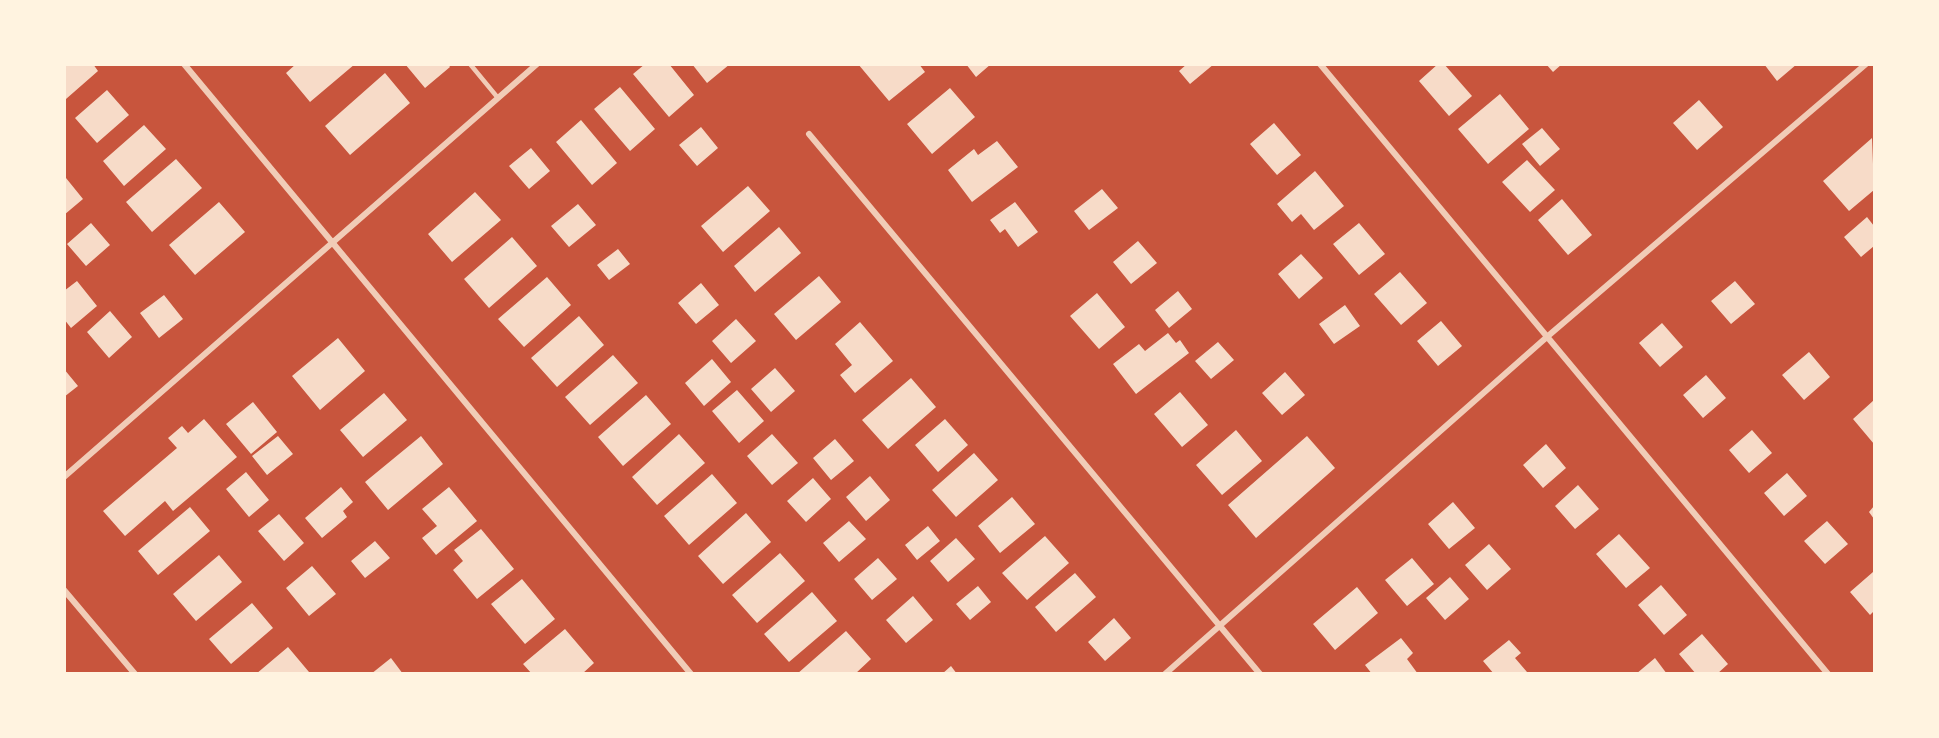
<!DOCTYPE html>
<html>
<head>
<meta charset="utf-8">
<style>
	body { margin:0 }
	#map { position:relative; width:1939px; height:738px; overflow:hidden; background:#c8553d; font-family:"Source Sans 3",sans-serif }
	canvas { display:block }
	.frame { position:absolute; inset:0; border:66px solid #fff3e0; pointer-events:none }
</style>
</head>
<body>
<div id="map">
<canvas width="1939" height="738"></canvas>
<div class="frame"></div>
</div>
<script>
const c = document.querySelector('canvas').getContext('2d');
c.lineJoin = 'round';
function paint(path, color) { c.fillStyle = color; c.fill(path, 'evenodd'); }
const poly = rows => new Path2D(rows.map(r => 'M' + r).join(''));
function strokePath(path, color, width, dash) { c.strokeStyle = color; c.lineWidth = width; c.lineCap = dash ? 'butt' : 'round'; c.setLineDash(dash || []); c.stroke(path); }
const building = poly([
	[64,64,93,64,98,71,66,99],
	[296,64,355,64,310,102,286,73],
	[405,64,448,64,450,67,425,88],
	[645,64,669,64,694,95,669,117,633,74],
	[692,64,730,64,707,83],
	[858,64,919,64,925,72,889,101],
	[966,64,991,64,976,77],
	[1187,64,1214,64,1190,84,1179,71],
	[1438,64,1444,64,1472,96,1449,116,1419,81],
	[1546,64,1562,64,1553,72],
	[1764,64,1797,64,1777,81],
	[385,73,410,103,350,155,325,126],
	[620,87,655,129,630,151,594,109],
	[950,88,975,117,932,154,907,124],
	[107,90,129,115,97,143,75,118],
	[1500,94,1529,129,1488,164,1458,129],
	[1699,100,1723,127,1697,150,1673,123],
	[581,120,617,163,592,185,556,142],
	[1274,123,1301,155,1277,175,1250,144],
	[144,125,166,149,124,186,103,161],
	[701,127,718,148,697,166,679,145],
	[1542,128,1560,149,1540,166,1522,144],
	[1872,138,1874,190,1849,211,1823,181],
	[997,141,1018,167,972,202,948,170,974,149,978,155],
	[531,148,550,171,529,189,509,166],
	[176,159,202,188,152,232,126,202],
	[1527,160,1555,190,1530,212,1502,182],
	[1315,171,1344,206,1314,230,1301,214,1292,222,1277,204],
	[66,178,83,199,64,215,64,179],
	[748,186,770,211,723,252,701,226],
	[1102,189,1118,208,1089,230,1074,211],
	[475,192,501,220,452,262,428,234],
	[1562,199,1592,235,1568,255,1538,220],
	[219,202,245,232,195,275,169,245],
	[1015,202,1038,232,1018,247,1005,229,1000,233,990,220],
	[578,204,596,225,569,247,551,226],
	[1867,217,1874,226,1874,246,1861,257,1844,237],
	[91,223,110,245,86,266,67,244],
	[1359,223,1385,254,1359,275,1333,244],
	[779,227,801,253,755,292,734,266],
	[512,237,537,266,489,308,464,279],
	[1138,241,1157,263,1131,284,1113,262],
	[618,249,630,264,609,280,597,265],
	[1301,254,1323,278,1299,299,1278,274],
	[1400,272,1427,303,1401,325,1374,294],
	[819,276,841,302,796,340,774,314],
	[547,277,571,305,524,347,498,319],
	[77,281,97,306,71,328,64,319,64,291],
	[1735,281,1755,304,1731,324,1711,301],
	[701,283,719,305,696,324,678,303],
	[1178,291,1192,309,1169,328,1155,310],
	[1097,293,1125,327,1099,349,1070,316],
	[164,295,183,319,159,338,140,313],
	[1345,305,1360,326,1334,344,1319,324],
	[110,311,132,337,109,358,87,332],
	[579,316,604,345,557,387,531,358],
	[736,319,756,341,731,363,712,341],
	[1441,321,1462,346,1438,366,1417,341],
	[860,322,893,361,855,393,840,375,852,365,835,344],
	[1662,323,1683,347,1660,367,1639,343],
	[1168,333,1176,343,1180,340,1189,353,1136,394,1113,364,1139,344,1145,351],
	[338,338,365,371,320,410,292,376],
	[1218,342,1234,360,1211,379,1195,361],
	[1809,352,1830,377,1804,400,1782,375],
	[613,355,638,383,590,425,565,397],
	[712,359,731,382,704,406,685,383],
	[775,368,795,391,771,412,751,389],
	[64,369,78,386,64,397],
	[1285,372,1305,395,1282,415,1262,393],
	[1706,375,1726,398,1703,418,1683,395],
	[911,378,936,407,888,449,862,420],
	[737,390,764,421,739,443,712,411],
	[1180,392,1208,425,1182,447,1154,414],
	[384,393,407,420,363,457,340,430],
	[646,395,671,424,623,466,598,437],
	[1874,400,1874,444,1853,419],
	[253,402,277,432,251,454,226,424],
	[204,419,237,457,173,511,165,501,125,536,103,511,177,448,168,438,182,426,188,433],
	[945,419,968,445,938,472,915,445],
	[1236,430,1262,461,1222,495,1196,465],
	[1752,430,1772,453,1749,473,1729,450],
	[679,434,705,463,657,505,632,477],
	[772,434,798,463,772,485,747,456],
	[278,436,293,454,267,475,252,456],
	[421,436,443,464,388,510,365,482],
	[1307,436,1335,468,1256,538,1228,505],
	[835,439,854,461,831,480,813,458],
	[1546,444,1566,468,1543,488,1523,465],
	[974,453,998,480,956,517,932,490],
	[246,472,269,500,249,517,226,489],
	[1787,473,1807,496,1784,516,1764,493],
	[712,474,737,503,689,545,664,516],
	[870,476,890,500,866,521,846,497],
	[813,478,831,499,806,522,787,501],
	[1578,485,1599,509,1575,529,1555,506],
	[341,487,353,502,343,511,347,517,322,538,305,518],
	[449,487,477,521,436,555,422,538,437,526,422,509],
	[1012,497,1035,524,1000,553,978,526],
	[1453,502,1475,528,1449,549,1428,524],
	[1874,506,1874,519,1869,512],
	[190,507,210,531,158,575,138,551],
	[746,513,771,542,723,584,698,556],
	[279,514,304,543,284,561,258,531],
	[849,521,866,539,839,562,823,543],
	[1827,521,1848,544,1825,564,1804,541],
	[928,526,940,541,917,560,905,545],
	[481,529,514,569,477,599,453,570,463,561,454,550],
	[1619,534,1650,568,1626,588,1596,554],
	[1045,536,1069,563,1027,600,1002,573],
	[956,538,975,559,948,582,930,561],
	[375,541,390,558,365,578,351,561],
	[1489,544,1511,569,1487,590,1465,565],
	[780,553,805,581,757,623,732,595],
	[219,555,242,582,196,621,173,594],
	[878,558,897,579,872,600,854,579],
	[1412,558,1434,584,1407,606,1385,580],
	[312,566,336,594,309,616,286,588],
	[1873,572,1874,611,1870,615,1850,592],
	[1075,573,1096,597,1056,632,1035,607],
	[1450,577,1469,599,1445,620,1426,598],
	[522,579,555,619,525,644,491,604],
	[1661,585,1687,615,1664,635,1638,605],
	[978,586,991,602,970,620,956,604],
	[1357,587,1378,613,1335,650,1313,624],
	[812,592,837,621,789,662,764,634],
	[913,596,933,620,906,643,886,620],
	[252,603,273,628,231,664,209,639],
	[1114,618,1131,638,1105,661,1088,642],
	[565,629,594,663,582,674,532,674,523,664],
	[846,631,871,659,855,674,797,674],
	[1702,634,1728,664,1717,674,1696,674,1679,654],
	[1401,638,1413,653,1407,659,1418,674,1372,674,1365,665],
	[1509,640,1521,653,1515,658,1527,672,1494,674,1483,661],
	[288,647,309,672,256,674],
	[391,658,403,674,371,674],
	[1655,658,1667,674,1636,674],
	[951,666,957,674,942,674]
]);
const service = poly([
	[470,64,498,98]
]);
const minor = poly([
	[184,64,691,674],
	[1320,64,1828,674],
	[809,134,1260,674],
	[64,477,537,64],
	[64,590,135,674],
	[1165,674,1548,336,1866,64]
]);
paint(building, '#f7dbc8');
strokePath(service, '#f1ccb7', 4.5);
strokePath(minor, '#f1ccb7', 6);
</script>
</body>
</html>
